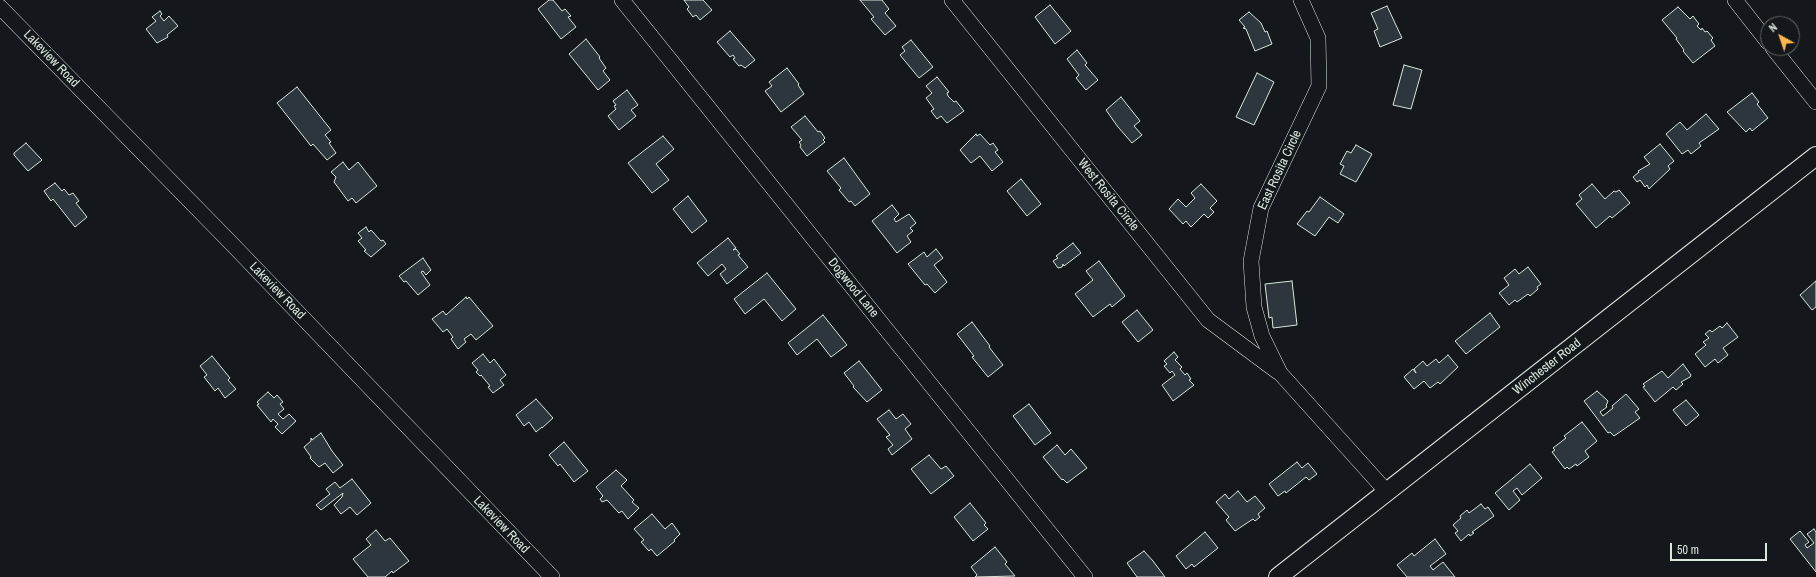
<!DOCTYPE html>
<html>
<head>
<meta charset="utf-8">
<style>
	body { margin:0 }
	#map { position:relative; width:1816px; height:577px; overflow:hidden; background:#14181c; font-family:"Archivo Narrow",sans-serif }
	canvas { display:block }
	.north { position:absolute; left:1760px; top:16px; width:40px; height:40px; box-sizing:border-box; background:#14181c; border:1px solid #626a69; border-radius:50%; rotate:320deg; font-size:11px; font-weight:700; line-height:16px; text-align:center; color:#d8e6dc }
	.north::after { content:''; display:block; margin:auto; width:14px; height:18px; background:#ffb74d; clip-path:polygon(50% 0,100% 100%,50% 72%,0 100%) }
	.scale { position:absolute; left:1670px; top:543px; width:97px; height:18px; box-sizing:border-box; border:2px solid #d8e6dc; border-top:0; padding-left:5px; font-size:12px; line-height:14px; white-space:nowrap; color:#d8e6dc; -webkit-text-stroke:3px #14181c; paint-order:stroke }
</style>
</head>
<body>
<div id="map">
<canvas width="1816" height="577"></canvas>
<div class="north">N</div>
<div class="scale">50 m</div>
</div>
<script>
const c = document.querySelector('canvas').getContext('2d');
c.lineJoin = 'round';
function paint(path, color) { c.fillStyle = color; c.fill(path, 'evenodd'); }
const poly = rows => new Path2D(rows.map(r => 'M' + r).join(''));
function strokePath(path, color, width, dash) { c.strokeStyle = color; c.lineWidth = width; c.lineCap = dash ? 'butt' : 'round'; c.setLineDash(dash || []); c.stroke(path); }
function write(font, color, halo, rows, align = 'center') {
  c.font = font + ' "Archivo Narrow",sans-serif'; c.lineWidth = 3; c.setLineDash([]); c.textBaseline = 'middle'; c.strokeStyle = halo; c.fillStyle = color; for (const [text, x, y, turn = 0] of rows) {
    c.save(); c.translate(x, y); c.rotate((+turn || 0) * Math.PI / 180); c.textAlign = isNaN(turn) ? turn : align; if (halo) c.strokeText(text, 0, 0); c.fillText(text, 0, 0); c.restore();
  }
}
const building = poly([
	[549,0,553,0,562,11,565,9,571,16,568,17,576,27,561,39,538,9,549,0],
	[684,0,703,0,712,10,700,20,696,15,693,17,687,9,689,7,684,0],
	[860,0,882,0,889,9,885,13,896,26,885,35,871,19,874,17,860,0],
	[1050,5,1071,31,1055,44,1035,17,1050,5],
	[1387,6,1402,38,1380,47,1374,31,1378,29,1371,13,1387,6],
	[1678,7,1690,19,1693,16,1699,24,1697,26,1701,30,1702,28,1705,32,1707,31,1713,38,1711,40,1715,46,1693,63,1683,51,1684,50,1676,39,1677,38,1662,20,1678,7],
	[160,11,162,14,160,16,164,21,169,16,178,26,167,35,168,37,157,43,146,29,156,21,152,17,160,11],
	[1249,12,1261,23,1265,32,1267,31,1272,44,1255,51,1246,29,1243,28,1245,27,1239,20,1249,12],
	[730,31,755,60,745,68,741,65,739,66,733,59,735,58,733,55,730,57,717,42,730,31],
	[586,39,600,57,599,58,606,68,603,71,610,80,598,90,569,54,586,39],
	[911,40,933,67,919,78,900,55,905,51,902,47,911,40],
	[1077,50,1087,63,1085,65,1098,80,1086,90,1076,78,1079,75,1067,59,1077,50],
	[1404,65,1422,70,1411,109,1393,105,1404,65],
	[787,68,799,84,798,85,804,94,781,112,765,91,772,86,769,82,787,68],
	[1257,73,1274,82,1254,125,1236,117,1257,73],
	[937,77,949,92,947,93,948,96,954,102,956,101,964,111,947,123,941,116,937,119,931,111,934,109,926,98,932,93,926,86,937,77],
	[297,87,331,130,325,135,331,142,329,143,336,153,327,160,313,144,311,146,277,103,297,87],
	[627,90,638,105,631,110,636,116,619,130,608,116,616,109,614,106,616,105,613,101,627,90],
	[1752,93,1759,102,1757,104,1768,118,1752,131,1750,128,1746,132,1727,112,1752,93],
	[1121,97,1140,121,1134,126,1142,135,1132,143,1118,127,1106,110,1121,97],
	[1706,114,1719,129,1699,143,1701,146,1691,154,1688,150,1682,154,1666,134,1680,122,1687,130,1706,114],
	[805,116,818,132,820,131,825,138,823,140,825,142,807,156,800,147,801,145,799,142,802,140,791,127,805,116],
	[976,134,977,136,980,134,990,145,993,143,998,150,995,152,1003,162,992,171,980,156,971,163,960,150,976,134],
	[663,136,674,149,656,164,669,180,652,193,628,163,663,136],
	[26,143,42,160,28,171,14,155,14,153,26,143],
	[1660,144,1674,161,1668,166,1670,169,1649,189,1647,185,1645,187,1640,180,1637,182,1633,177,1639,172,1638,171,1650,164,1644,157,1660,144],
	[1356,145,1372,154,1356,182,1340,174,1344,166,1340,164,1347,151,1351,153,1356,145],
	[844,158,870,194,855,206,851,201,849,202,839,190,841,188,827,171,844,158],
	[343,162,349,170,358,162,377,186,356,203,352,198,348,201,334,182,336,177,331,172,343,162],
	[1021,179,1041,204,1027,216,1007,191,1021,179],
	[55,183,62,191,64,189,69,195,73,193,79,201,76,203,87,217,75,227,53,199,51,201,44,191,55,183],
	[1201,184,1217,201,1210,208,1214,212,1208,218,1204,214,1191,227,1186,221,1183,224,1169,209,1178,199,1186,207,1195,198,1191,193,1201,184],
	[1592,184,1605,199,1614,191,1616,192,1619,190,1630,203,1612,218,1610,216,1596,228,1576,204,1582,199,1579,195,1592,184],
	[688,196,707,221,692,233,673,209,688,196],
	[1320,197,1344,214,1338,223,1329,217,1315,236,1297,224,1307,211,1309,212,1320,197],
	[892,205,899,214,894,219,896,222,909,214,916,223,910,228,913,231,907,236,911,242,897,253,872,221,892,205],
	[366,227,369,232,371,230,381,241,383,240,386,244,371,257,364,251,366,250,358,241,362,238,358,233,366,227],
	[728,238,736,248,733,250,736,249,740,254,738,255,748,267,727,284,720,274,726,269,722,264,708,276,697,263,728,238],
	[1073,243,1081,253,1064,266,1063,264,1062,267,1058,268,1053,261,1058,258,1056,256,1073,243],
	[936,249,943,258,934,265,947,282,935,293,927,284,925,285,908,264,924,252,927,257,936,249],
	[423,258,431,270,426,275,423,271,421,272,430,285,418,295,406,281,404,282,399,276,423,258],
	[1099,261,1125,296,1112,307,1110,304,1093,317,1075,294,1093,280,1086,271,1099,261],
	[1528,267,1541,284,1537,287,1538,289,1530,296,1528,294,1517,302,1515,300,1509,305,1499,293,1509,285,1504,278,1515,269,1519,274,1528,267],
	[767,273,796,309,782,321,764,299,745,314,734,299,767,273],
	[1292,281,1297,325,1273,328,1272,317,1269,318,1265,284,1292,281],
	[1816,281,1816,307,1812,310,1800,295,1816,281],
	[466,297,467,299,469,297,493,326,476,340,471,334,464,339,466,342,458,349,451,339,453,337,447,329,443,332,432,319,443,311,446,315,466,297],
	[1137,310,1153,330,1138,342,1122,322,1137,310],
	[1490,313,1500,327,1466,354,1455,341,1490,313],
	[823,315,847,345,831,357,817,339,797,355,788,343,823,315],
	[972,322,990,346,989,347,1003,365,988,377,972,357,974,356,957,334,972,322],
	[1727,323,1738,337,1723,348,1728,355,1718,363,1715,359,1705,367,1695,354,1706,345,1703,342,1709,338,1705,334,1710,330,1712,332,1720,326,1722,328,1727,323],
	[1174,352,1178,357,1175,360,1182,367,1180,369,1185,375,1187,373,1191,379,1189,380,1194,385,1173,401,1162,385,1175,375,1172,371,1170,373,1164,366,1167,364,1164,361,1174,352],
	[483,354,490,363,494,359,506,375,500,380,504,385,493,393,488,387,490,386,481,375,480,376,476,372,478,370,472,363,483,354],
	[1448,355,1458,367,1440,384,1438,382,1430,388,1424,381,1414,389,1404,377,1413,369,1416,373,1414,369,1423,361,1427,366,1436,359,1439,363,1448,355],
	[212,356,230,378,228,380,236,389,225,398,218,388,215,391,204,377,207,375,200,366,212,356],
	[859,361,882,390,867,402,853,387,854,386,844,373,859,361],
	[1683,364,1691,375,1690,377,1681,382,1683,384,1676,390,1673,387,1655,402,1643,387,1645,386,1643,384,1662,371,1668,378,1683,364],
	[1597,391,1608,401,1606,406,1607,407,1600,412,1603,416,1613,408,1612,406,1626,394,1639,409,1635,412,1640,418,1614,436,1610,432,1608,433,1584,401,1597,391],
	[268,392,274,398,277,395,283,402,280,404,284,409,278,414,283,419,289,414,296,421,282,434,275,427,278,424,273,419,271,422,257,405,259,404,257,402,268,392],
	[536,399,553,418,542,428,542,427,536,432,529,422,524,426,516,415,536,399],
	[1686,400,1699,415,1686,426,1673,410,1686,400],
	[1029,404,1051,433,1035,445,1013,416,1029,404],
	[889,410,896,419,903,414,911,424,905,429,912,439,892,455,888,449,893,445,886,437,890,435,877,419,889,410],
	[1582,422,1597,441,1585,451,1589,457,1577,466,1576,464,1569,469,1567,467,1565,469,1552,452,1555,450,1553,448,1566,438,1564,436,1582,422],
	[321,433,332,451,343,465,333,473,325,463,319,467,310,458,311,457,304,447,311,441,311,438,312,440,321,433],
	[564,442,588,471,574,482,560,464,558,466,549,455,564,442],
	[1057,445,1065,455,1071,449,1087,468,1067,483,1063,479,1062,480,1043,457,1057,445],
	[929,455,941,469,946,466,954,476,931,494,911,469,929,455],
	[1297,462,1302,468,1308,463,1317,474,1309,480,1306,477,1286,493,1285,491,1278,496,1269,484,1297,462],
	[1530,464,1542,478,1522,495,1517,488,1513,491,1520,500,1509,510,1495,493,1530,464],
	[616,470,627,480,621,486,634,500,632,502,639,508,628,519,622,511,619,513,607,500,602,502,600,499,603,496,596,487,616,470],
	[352,479,371,503,357,515,350,507,341,514,334,505,342,497,343,493,321,510,316,505,330,494,326,489,335,482,340,488,352,479],
	[1238,491,1247,502,1255,496,1265,508,1258,514,1260,517,1255,521,1253,519,1235,531,1226,520,1229,517,1216,502,1225,494,1229,499,1238,491],
	[970,503,986,523,984,525,988,529,973,541,954,517,970,503],
	[1481,504,1485,509,1488,507,1494,516,1472,532,1474,533,1470,536,1469,534,1461,541,1455,533,1458,531,1453,525,1461,518,1460,516,1467,510,1469,513,1481,504],
	[652,514,665,529,672,523,680,534,674,540,675,541,657,556,651,549,649,551,641,542,644,540,634,529,652,514],
	[1814,529,1816,532,1816,572,1790,539,1800,531,1809,542,1805,545,1807,548,1814,543,1807,534,1814,529],
	[376,530,385,541,390,538,409,561,393,573,392,571,385,577,368,577,353,559,371,545,366,539,376,530],
	[1205,532,1218,548,1194,567,1192,564,1186,569,1176,556,1205,532],
	[1435,539,1446,554,1430,566,1433,570,1443,562,1455,577,1407,577,1397,565,1412,553,1414,556,1435,539],
	[995,547,1007,562,1005,564,1015,576,975,577,977,575,971,567,995,547],
	[1144,551,1153,561,1165,577,1137,577,1127,563,1144,551]
]);
const minor = poly([
	[622,0,1085,577],
	[952,0,1208,320,1278,372],
	[1301,0,1318,38,1319,86,1261,208,1251,261,1254,307,1262,336,1280,373,1387,492],
	[1735,0,1768,42],
	[0,7,231,243,552,577],
	[1773,48,1816,102]
]);
const major = poly([
	[1278,577,1816,156]
]);
const streetNames = [
	["Lakeview Road",51,59,46],
	["East Rosita Circle",1280,170,-65],
	["West Rosita Circle",1108,195,51],
	["Dogwood Lane",853,288,51],
	["Lakeview Road",277,291,46],
	["Winchester Road",1547,367,-38],
	["Lakeview Road",501,525,46]
];
paint(building, '#2c363c');
strokePath(building, '#d8e6dc', 1);
strokePath(minor, '#d8e6dc', 16);
strokePath(major, '#d8e6dc', 20);
strokePath(minor, '#14181c', 15);
strokePath(major, '#14181c', 18);
write('13px', '#d8e6dc', '#14181c', streetNames);
</script>
</body>
</html>
